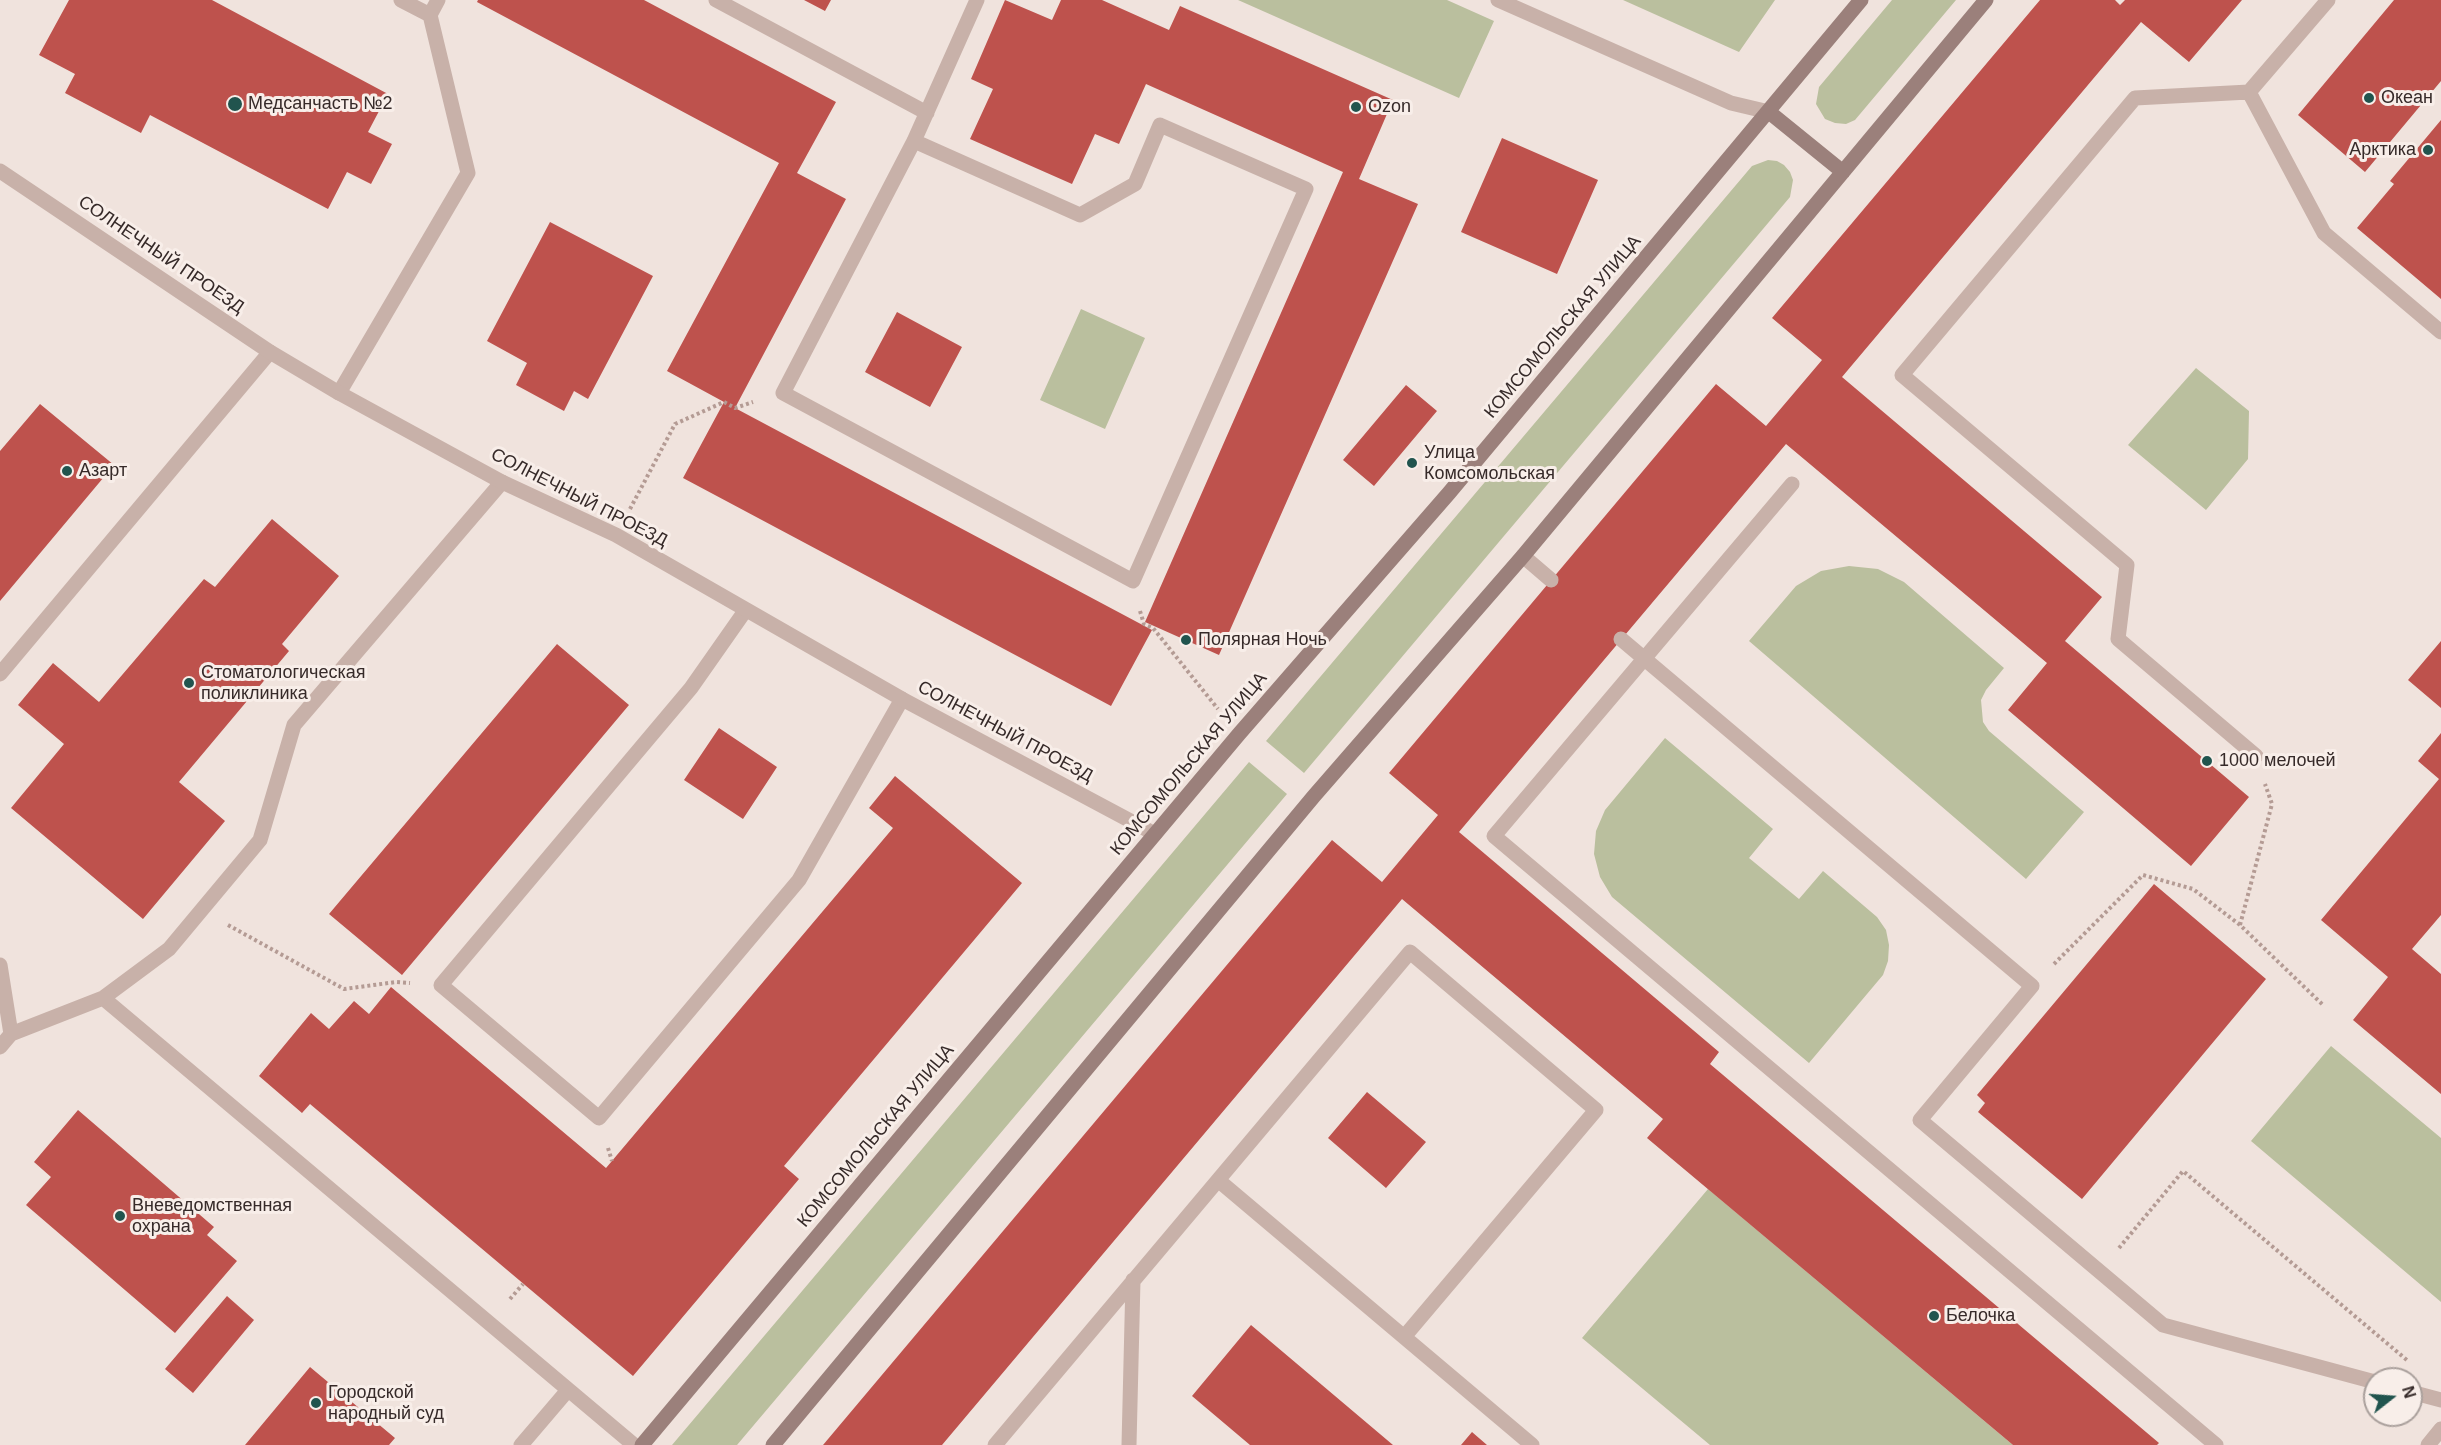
<!DOCTYPE html>
<html>
<head>
<meta charset="utf-8">
<style>
	body { margin:0 }
	#map { position:relative; width:2441px; height:1445px; overflow:hidden; background:#f0e3dd; font-family:Helvetica,sans-serif }
	canvas { display:block }
	.north { position:absolute; left:2363px; top:1367px; width:60px; height:60px; box-sizing:border-box; background:#f8eee9; border:2px solid #aaa09c; border-radius:50%; rotate:73deg; font-size:16px; font-weight:700; line-height:24px; text-align:center; color:#362a29 }
	.north::after { content:''; display:block; margin:auto; width:21px; height:27px; background:#21544e; clip-path:polygon(50% 0,100% 100%,50% 72%,0 100%) }
</style>
</head>
<body>
<div id="map">
<canvas width="2441" height="1445"></canvas>
<div class="north">N</div>
</div>
<script>
const c = document.querySelector('canvas').getContext('2d');
c.lineJoin = 'round';
function paint(path, color) { c.fillStyle = color; c.fill(path, 'evenodd'); }
const poly = rows => new Path2D(rows.map(r => 'M' + r).join(''));
function strokePath(path, color, width, dash) { c.strokeStyle = color; c.lineWidth = width; c.lineCap = dash ? 'butt' : 'round'; c.setLineDash(dash || []); c.stroke(path); }
function write(font, color, halo, rows, align = 'center') {
  c.font = font + ' Helvetica,sans-serif'; c.lineWidth = 6; c.setLineDash([]); c.textBaseline = 'middle'; c.strokeStyle = halo; c.fillStyle = color; for (const [text, x, y, turn = 0] of rows) {
    c.save(); c.translate(x, y); c.rotate((+turn || 0) * Math.PI / 180); c.textAlign = isNaN(turn) ? turn : align; if (halo) c.strokeText(text, 0, 0); c.fillText(text, 0, 0); c.restore();
  }
}
const green = poly([
	[1238,0,1447,0,1494,21,1459,98],
	[1623,0,1775,0,1739,52],
	[1892,0,1956,0,1855,120,1846,124,1835,123,1825,119,1816,104,1819,87],
	[1768,160,1777,161,1784,165,1790,172,1793,180,1790,197,1304,773,1266,741,1752,166],
	[1081,309,1145,338,1105,429,1040,400],
	[2196,368,2249,411,2248,459,2206,510,2128,445],
	[1849,566,1878,569,1904,582,2004,668,1986,690,1981,700,1983,722,1989,731,2084,812,2026,879,1749,641,1796,586,1821,571],
	[1665,738,1773,829,1749,858,1799,899,1823,871,1877,917,1886,930,1889,945,1888,961,1883,975,1809,1063,1612,897,1600,877,1594,854,1596,831,1605,810],
	[1249,762,1287,794,737,1445,672,1445],
	[2331,1046,2441,1138,2441,1302,2251,1141],
	[1708,1189,2013,1445,1710,1445,1582,1338]
]);
const building = poly([
	[69,0,212,0,388,94,368,132,392,144,371,184,347,172,328,209,150,115,141,133,65,93,75,74,39,55],
	[478,0,644,0,836,102,797,173,846,199,735,408,1152,630,1111,706,683,478,724,402,667,371,779,163,477,2],
	[804,0,831,0,825,11],
	[1005,0,1052,20,1061,0,1102,0,1169,30,1180,6,1393,100,1359,179,1418,204,1219,655,1145,622,1343,172,1146,84,1119,144,1095,134,1072,184,970,139,993,89,971,79],
	[2040,0,2115,0,2120,5,2125,0,2242,0,2189,62,2141,22,1842,377,2102,597,2065,641,2249,797,2191,866,2008,710,2047,663,1786,444,1459,832,1719,1052,1710,1064,2159,1443,2157,1445,2013,1445,1647,1138,1663,1119,1402,899,942,1445,823,1445,1332,840,1382,882,1438,815,1389,773,1716,384,1766,426,1822,360,1772,318],
	[2394,0,2441,0,2441,81,2365,172,2298,115],
	[2441,120,2441,299,2357,228,2394,184,2390,181],
	[1502,138,1598,180,1557,274,1461,232],
	[550,222,653,276,588,399,574,391,564,411,516,385,527,363,487,341],
	[897,312,962,347,930,407,865,372],
	[1406,385,1437,411,1374,486,1343,460],
	[40,404,114,465,0,601,0,451],
	[272,519,339,576,282,644,289,651,179,782,225,821,143,919,11,808,64,744,18,705,53,663,99,702,204,579,215,587],
	[2441,641,2441,708,2408,680],
	[557,644,629,705,402,975,329,914],
	[719,728,777,767,743,819,684,780],
	[2441,733,2441,915,2412,949,2441,974,2441,1094,2353,1020,2388,977,2321,920,2439,779,2418,761],
	[895,776,1022,883,784,1166,799,1179,633,1376,310,1104,302,1113,259,1076,311,1013,329,1029,354,1001,369,1014,391,987,606,1168,893,828,869,808],
	[2154,884,2266,979,2082,1199,1978,1112,1985,1103,1977,1095],
	[1367,1092,1426,1142,1386,1188,1328,1138],
	[78,1110,214,1227,207,1235,237,1261,175,1333,26,1205,51,1177,34,1162],
	[227,1296,254,1320,193,1393,165,1369],
	[1251,1325,1393,1445,1250,1445,1192,1396],
	[310,1367,395,1438,389,1445,245,1445],
	[1472,1432,1487,1445,1461,1445]
]);
const path = poly([
	[630,509,675,424,724,402,735,408,753,402],
	[1140,611,1144,624,1153,628,1218,709],
	[228,925,344,989,396,982,410,983],
	[2240,925,2272,804,2265,784],
	[2054,964,2143,875,2193,889,2240,925,2323,1005],
	[608,1148,612,1161],
	[2119,1248,2183,1171,2408,1361],
	[510,1299,523,1284]
]);
const lane = poly([
	[401,0,430,15],
	[716,0,927,113],
	[2249,92,2324,233,2441,332],
	[914,141,1080,215,1135,184,1160,125,1306,189,1133,581,783,393,914,141,977,0],
	[339,393,468,173,430,15,438,0],
	[1792,484,1494,836,2216,1445],
	[1523,556,1551,580],
	[745,611,691,688,441,985,599,1118,799,880,902,699],
	[1621,639,2032,986,1920,1120,2163,1325,2375,1382],
	[0,674,270,352],
	[2256,756,2118,639,2127,565,1902,375,2135,98,2249,92,2328,0],
	[0,965,11,1034],
	[103,998,169,949,260,840,294,725,502,482],
	[0,1047,11,1034,103,998,634,1445],
	[1218,1180,1532,1445],
	[2411,1392,2441,1400],
	[521,1445,568,1390],
	[995,1445,1410,952,1596,1110,1404,1337],
	[1129,1445,1133,1280],
	[2428,1445,2441,1429]
]);
const street = poly([
	[1498,0,1731,103,1769,112],
	[0,171,270,352,339,393,502,482,616,535,902,699,1155,834]
]);
const secondary = poly([
	[1769,112,1843,172],
	[642,1445,1239,734,1449,493,1861,0],
	[773,1445,1314,796,1523,556,1986,0]
]);
const markers = [
	[2369,98,6,"#21544e"],
	[235,104,8,"#21544e"],
	[1356,107,6,"#21544e"],
	[2428,150,6,"#21544e"],
	[1412,463,6,"#21544e"],
	[67,471,6,"#21544e"],
	[1186,640,6,"#21544e"],
	[189,683,6,"#21544e"],
	[2207,761,6,"#21544e"],
	[120,1216,6,"#21544e"],
	[1934,1316,6,"#21544e"],
	[316,1403,6,"#21544e"]
];
const poiNames = [
	["Океан",2381,98],
	["Медсанчасть №2",248,104],
	["Ozon",1368,107],
	["Арктика",2416,150,"right"],
	["Улица",1424,453],
	["Комсомольская",1424,474],
	["Азарт",79,471],
	["Полярная Ночь",1198,640],
	["Стоматологическая",201,673],
	["поликлиника",201,694],
	["1000 мелочей",2219,761],
	["Вневедомственная",132,1206],
	["охрана",132,1227],
	["Белочка",1946,1316],
	["Городской",328,1393],
	["народный суд",328,1414]
];
const streetNames = [
	["СОЛНЕЧНЫЙ ПРОЕЗД",161,255,34],
	["КОМСОМОЛЬСКАЯ УЛИЦА",1563,327,-50],
	["СОЛНЕЧНЫЙ ПРОЕЗД",579,498,27],
	["СОЛНЕЧНЫЙ ПРОЕЗД",1005,732,28],
	["КОМСОМОЛЬСКАЯ УЛИЦА",1189,764,-50],
	["КОМСОМОЛЬСКАЯ УЛИЦА",876,1136,-50]
];
paint(green, '#babf9e');
paint(building, '#be524d');
strokePath(path, '#b49b94', 4, [3, 3]);
strokePath(lane, '#c8b1a9', 15);
strokePath(street, '#c8b1a9', 15);
strokePath(secondary, '#9b807b', 15);
for (const [x, y, r, color] of markers) { const dot = new Path2D(); dot.arc(x, y, r, 0, 2 * Math.PI); c.fillStyle = color; c.fill(dot); strokePath(dot, '#f8eee9', 2); }
write('18px', '#362a29', '#f8eee9', poiNames, 'left');
write('18px', '#362a29', '#f8eee9', streetNames);
</script>
</body>
</html>
